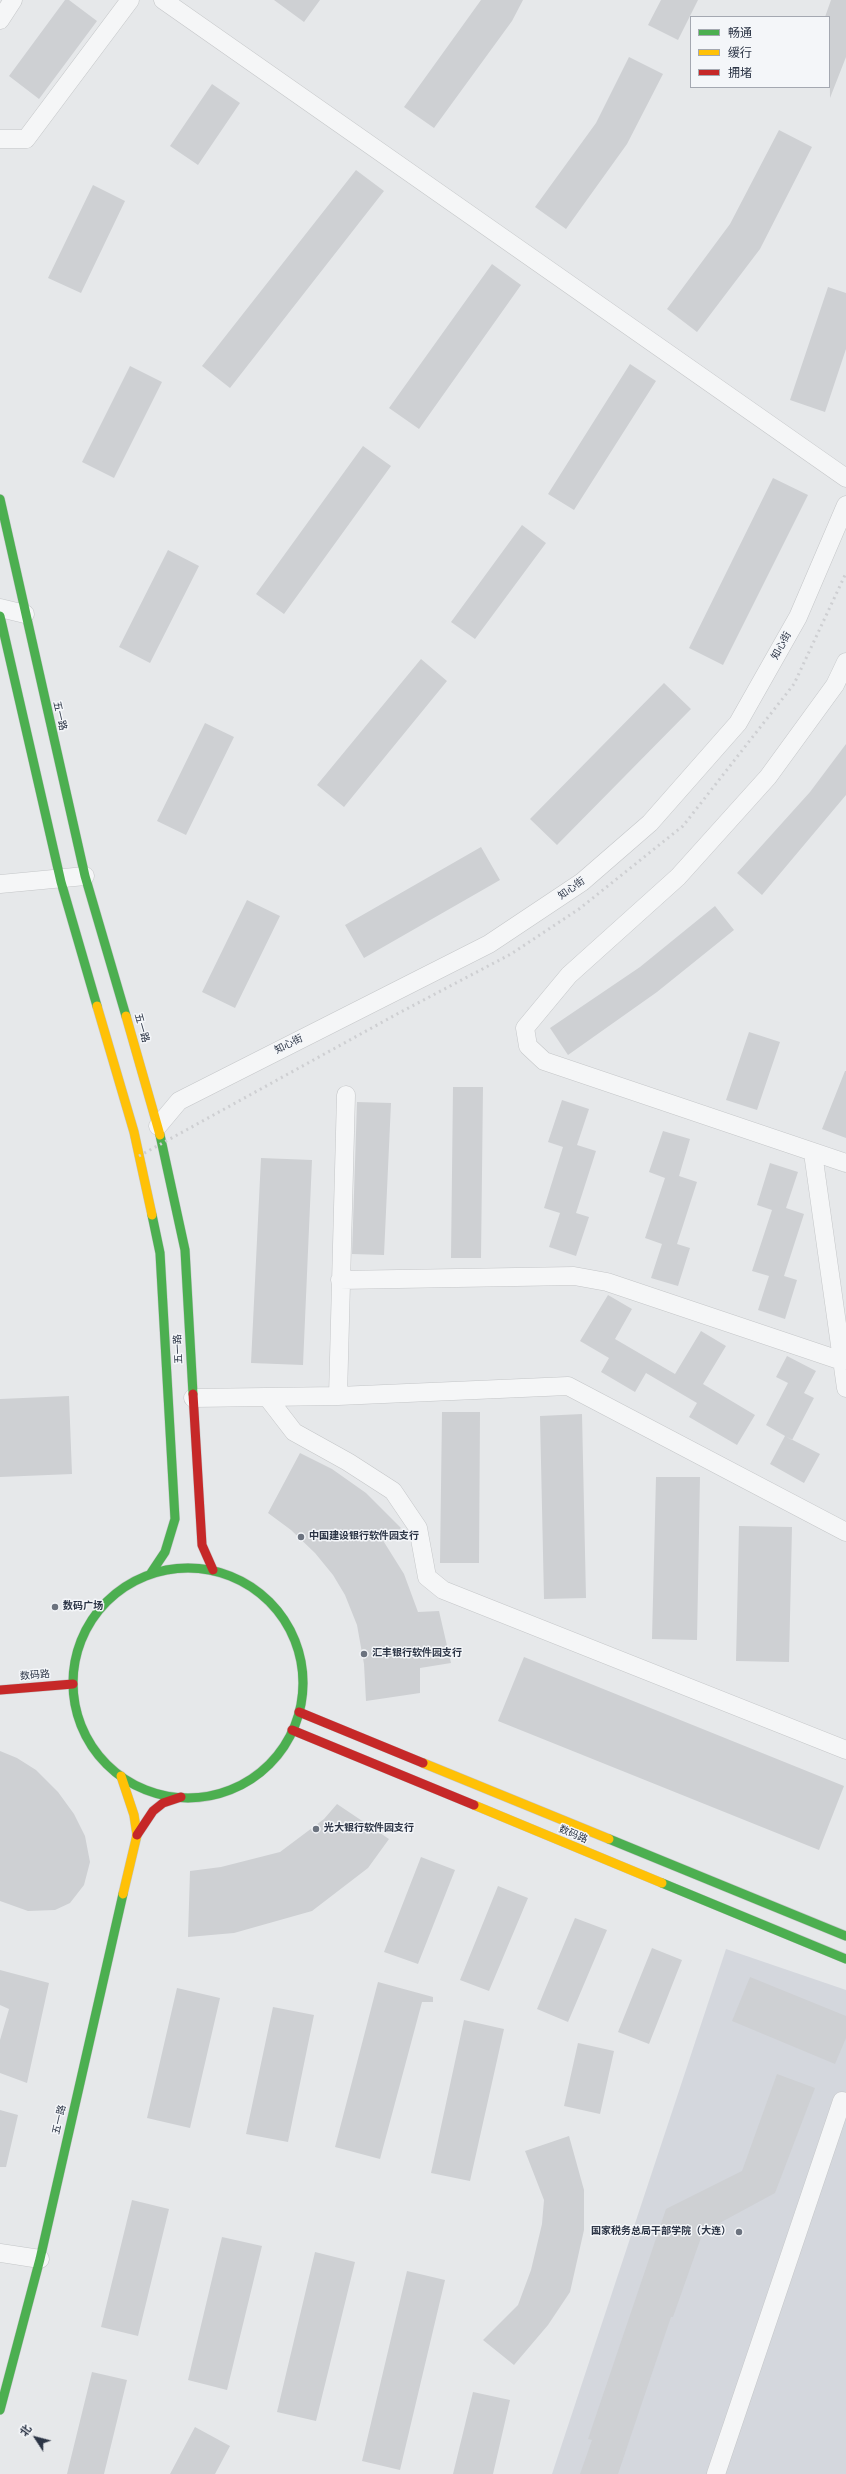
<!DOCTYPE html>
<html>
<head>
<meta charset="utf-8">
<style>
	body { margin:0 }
	#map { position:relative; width:846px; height:2474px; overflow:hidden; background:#e6e8ea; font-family:"Source Sans 3","Noto Sans SC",sans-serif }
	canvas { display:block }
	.legend { position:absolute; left:690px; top:16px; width:140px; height:72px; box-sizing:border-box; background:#f4f6f9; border:1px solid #a4a8b1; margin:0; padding:5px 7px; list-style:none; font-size:12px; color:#2b3445 }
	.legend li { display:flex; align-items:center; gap:8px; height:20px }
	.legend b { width:20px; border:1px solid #a4a8b1 }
	.north { position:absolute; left:16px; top:2418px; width:40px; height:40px; -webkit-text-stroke:3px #f4f6f9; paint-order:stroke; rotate:306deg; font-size:11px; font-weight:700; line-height:16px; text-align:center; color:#2b3445 }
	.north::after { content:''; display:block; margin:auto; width:14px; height:18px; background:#2b3445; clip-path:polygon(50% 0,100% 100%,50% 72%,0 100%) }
</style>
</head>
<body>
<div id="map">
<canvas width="846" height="2474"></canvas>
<ul class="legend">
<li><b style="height:5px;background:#4caf50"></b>畅通</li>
<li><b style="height:5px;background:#ffc107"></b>缓行</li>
<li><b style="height:5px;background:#c62828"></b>拥堵</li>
</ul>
<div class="north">北</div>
</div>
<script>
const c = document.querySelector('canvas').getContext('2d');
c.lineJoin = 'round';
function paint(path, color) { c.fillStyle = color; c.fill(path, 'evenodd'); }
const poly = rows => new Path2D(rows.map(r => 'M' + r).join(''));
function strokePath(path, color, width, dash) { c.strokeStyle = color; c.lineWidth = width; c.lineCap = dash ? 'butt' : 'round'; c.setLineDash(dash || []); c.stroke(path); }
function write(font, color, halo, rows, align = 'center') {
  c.font = font + ' "Source Sans 3","Noto Sans SC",sans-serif'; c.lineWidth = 3; c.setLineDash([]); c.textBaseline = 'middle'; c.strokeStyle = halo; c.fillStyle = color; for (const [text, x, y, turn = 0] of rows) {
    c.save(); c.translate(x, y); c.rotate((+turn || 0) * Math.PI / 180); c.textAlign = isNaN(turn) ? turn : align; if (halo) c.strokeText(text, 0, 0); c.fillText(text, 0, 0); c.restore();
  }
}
const built = poly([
	[726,1949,846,1990,846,2474,552,2474]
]);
const building = poly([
	[65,0,69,0,97,21,39,99,9,76],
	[274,0,320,0,304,22],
	[481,0,523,0,512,21,434,128,404,107],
	[661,0,698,0,678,40,648,25],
	[831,0,846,0,846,57,830,98,829,17,825,17],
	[629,57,663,74,627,144,566,229,535,207,596,123],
	[212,84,240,103,198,165,170,146],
	[779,130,812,147,760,249,697,332,667,309,730,224],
	[356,170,384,191,230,388,202,366],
	[93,185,125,201,81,293,48,278],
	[492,264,521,285,419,429,389,408],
	[828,287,846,293,846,349,825,412,790,400],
	[630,364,656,381,574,510,548,494],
	[130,366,162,382,114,478,82,462],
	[363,446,391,466,284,614,256,594],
	[773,478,808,495,723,665,689,648],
	[522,525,546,543,475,639,451,622],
	[168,550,199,566,150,663,119,647],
	[421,659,447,681,344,807,317,785],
	[664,683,691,709,557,845,530,819],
	[205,723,234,737,186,835,157,821],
	[846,744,846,795,762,895,737,873,810,792],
	[481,847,500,880,364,958,345,925],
	[247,900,280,916,235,1008,202,992],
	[715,906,734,930,657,992,568,1055,550,1028,640,967],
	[749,1032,780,1042,757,1110,726,1100],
	[845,1071,846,1071,846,1138,822,1129],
	[453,1087,483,1087,481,1258,451,1258],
	[562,1100,589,1109,577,1145,596,1151,576,1213,589,1217,576,1256,549,1247,560,1213,544,1208,563,1147,548,1142],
	[357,1102,391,1103,384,1255,352,1254],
	[663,1131,690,1139,679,1176,697,1182,677,1244,690,1248,678,1286,651,1278,662,1244,645,1238,665,1178,649,1172],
	[261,1158,312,1160,303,1365,251,1363],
	[770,1163,798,1172,786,1208,804,1214,784,1276,797,1280,785,1319,758,1310,769,1276,752,1271,772,1210,757,1205],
	[608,1295,632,1309,615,1339,675,1374,701,1331,726,1346,703,1384,755,1415,737,1445,689,1417,697,1403,646,1373,635,1392,601,1372,609,1358,580,1341],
	[787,1356,816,1371,804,1393,814,1398,792,1440,766,1425,788,1383,776,1377],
	[69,1396,72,1474,0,1477,0,1399],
	[442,1412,480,1412,479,1563,440,1563],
	[582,1414,586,1598,544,1599,540,1416],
	[785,1436,820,1454,804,1483,770,1464],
	[300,1453,332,1469,366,1493,401,1528,384,1542,404,1574,418,1612,439,1611,451,1663,420,1668,420,1693,366,1701,364,1664,357,1625,345,1595,333,1575,315,1553,291,1530,268,1513],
	[656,1477,700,1477,697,1640,652,1639],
	[739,1526,792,1527,789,1662,736,1661],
	[524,1657,844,1786,819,1850,498,1721],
	[0,1751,17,1758,36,1770,58,1792,74,1814,85,1836,90,1862,84,1885,70,1903,55,1910,28,1911,0,1901],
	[337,1804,389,1839,368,1868,312,1911,234,1933,188,1937,190,1871,221,1867,280,1852,324,1819],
	[421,1857,455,1870,418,1964,384,1952],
	[498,1886,528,1898,489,1991,460,1980],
	[575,1918,607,1930,568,2022,537,2009],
	[652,1948,682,1960,649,2044,618,2032],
	[0,1970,49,1983,27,2083,0,2073,0,2040,9,2009,0,2005],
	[750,1977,846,2016,846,2038,835,2064,732,2021],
	[378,1982,433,1997,433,2002,422,2002,380,2159,335,2147],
	[177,1988,220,1998,190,2128,147,2118],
	[273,2007,314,2015,288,2142,246,2134],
	[464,2020,504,2029,470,2181,431,2173],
	[578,2043,614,2051,600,2114,564,2106],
	[777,2074,815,2088,775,2193,703,2232,673,2317,671,2317,618,2474,580,2474,592,2440,588,2439,666,2209,742,2171],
	[0,2110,18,2115,6,2167,0,2167],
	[569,2136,584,2190,584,2230,570,2292,548,2325,514,2365,483,2340,518,2305,531,2270,542,2224,544,2200,525,2151],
	[132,2200,169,2209,138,2336,101,2327],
	[222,2237,262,2246,227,2390,188,2380],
	[315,2252,355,2262,316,2421,277,2412],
	[407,2271,445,2280,400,2470,362,2461],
	[92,2372,127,2380,104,2474,67,2474],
	[473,2392,510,2400,493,2474,453,2474],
	[195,2427,230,2446,215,2474,170,2474]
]);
const street = poly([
	[163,0,846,478],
	[0,20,13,0],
	[0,139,26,139,130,0],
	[0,608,25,614],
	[846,662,835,685,768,777,678,877,569,975,525,1028,528,1046,544,1061,846,1163],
	[0,884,85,876],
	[158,1126,179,1101,489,944,582,882,650,823,738,723,798,617,846,505],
	[813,1153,846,1388],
	[340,1280,574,1276,607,1282,842,1361],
	[338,1396,346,1095],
	[267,1397,294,1432,348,1462,393,1491,418,1528,427,1577,443,1590,846,1750],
	[193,1398,338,1396,568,1386,846,1532],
	[0,2253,40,2259],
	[716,2474,842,2101,846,2102]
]);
const fast = poly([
	[0,499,85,876,126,1016],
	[0,616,61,882,97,1006],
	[160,1135,185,1250,193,1394],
	'73 1683a115 115 0 1 1 230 0a115 115 0 1 1-230 0Z',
	[151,1573,165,1552,175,1519,160,1253,152,1215],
	[609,1839,846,1936],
	[662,1883,846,1959],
	[0,2410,40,2259,123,1894]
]);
const slow = poly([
	[97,1006,134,1132,152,1215],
	[126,1016,160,1135],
	[423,1763,609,1839],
	[121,1776,134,1815,137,1835,123,1894],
	[474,1805,662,1883]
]);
const jam = poly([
	[193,1394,202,1545,213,1570],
	[0,1690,73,1684],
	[299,1712,423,1763],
	[292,1730,474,1805],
	[137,1835,153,1811,163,1803,181,1797]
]);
const rail = poly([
	[139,1156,397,1014,511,954,579,909,683,826,794,684,846,573]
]);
const markers = [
	[301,1537,4,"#6c737f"],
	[55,1607,4,"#6c737f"],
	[364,1654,4,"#6c737f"],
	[316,1829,4,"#6c737f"],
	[739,2232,4,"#6c737f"]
];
const streetNames = [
	["知心街",782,646,-61],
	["五一路",59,716,77],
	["知心街",572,889,-35],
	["五一路",141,1028,74],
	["知心街",289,1045,-27],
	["五一路",179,1349,-93],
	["数码路",35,1676,-5],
	["数码路",573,1835,23],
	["五一路",60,2120,-77]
];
const poiNames = [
	["中国建设银行软件园支行",309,1537],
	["数码广场",63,1607],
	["汇丰银行软件园支行",372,1654],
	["光大银行软件园支行",324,1829],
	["国家税务总局干部学院（大连）",731,2232,"right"]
];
paint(built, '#d4d7dd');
paint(building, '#ced0d3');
strokePath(street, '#c4c6c8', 19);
strokePath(fast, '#c4c6c8', 10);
strokePath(slow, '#c4c6c8', 10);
strokePath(jam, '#c4c6c8', 10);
strokePath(street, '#f5f6f7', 18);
strokePath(fast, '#4caf50', 9);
strokePath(slow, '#ffc107', 9);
strokePath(jam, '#c62828', 9);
strokePath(rail, '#cecfd2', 3, [2, 4]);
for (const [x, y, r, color] of markers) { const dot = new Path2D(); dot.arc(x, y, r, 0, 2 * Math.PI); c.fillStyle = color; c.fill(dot); strokePath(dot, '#f4f6f9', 1.5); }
write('10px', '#2b3445', '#f4f6f9', streetNames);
write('bold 10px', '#2b3445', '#f4f6f9', poiNames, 'left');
</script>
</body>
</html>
